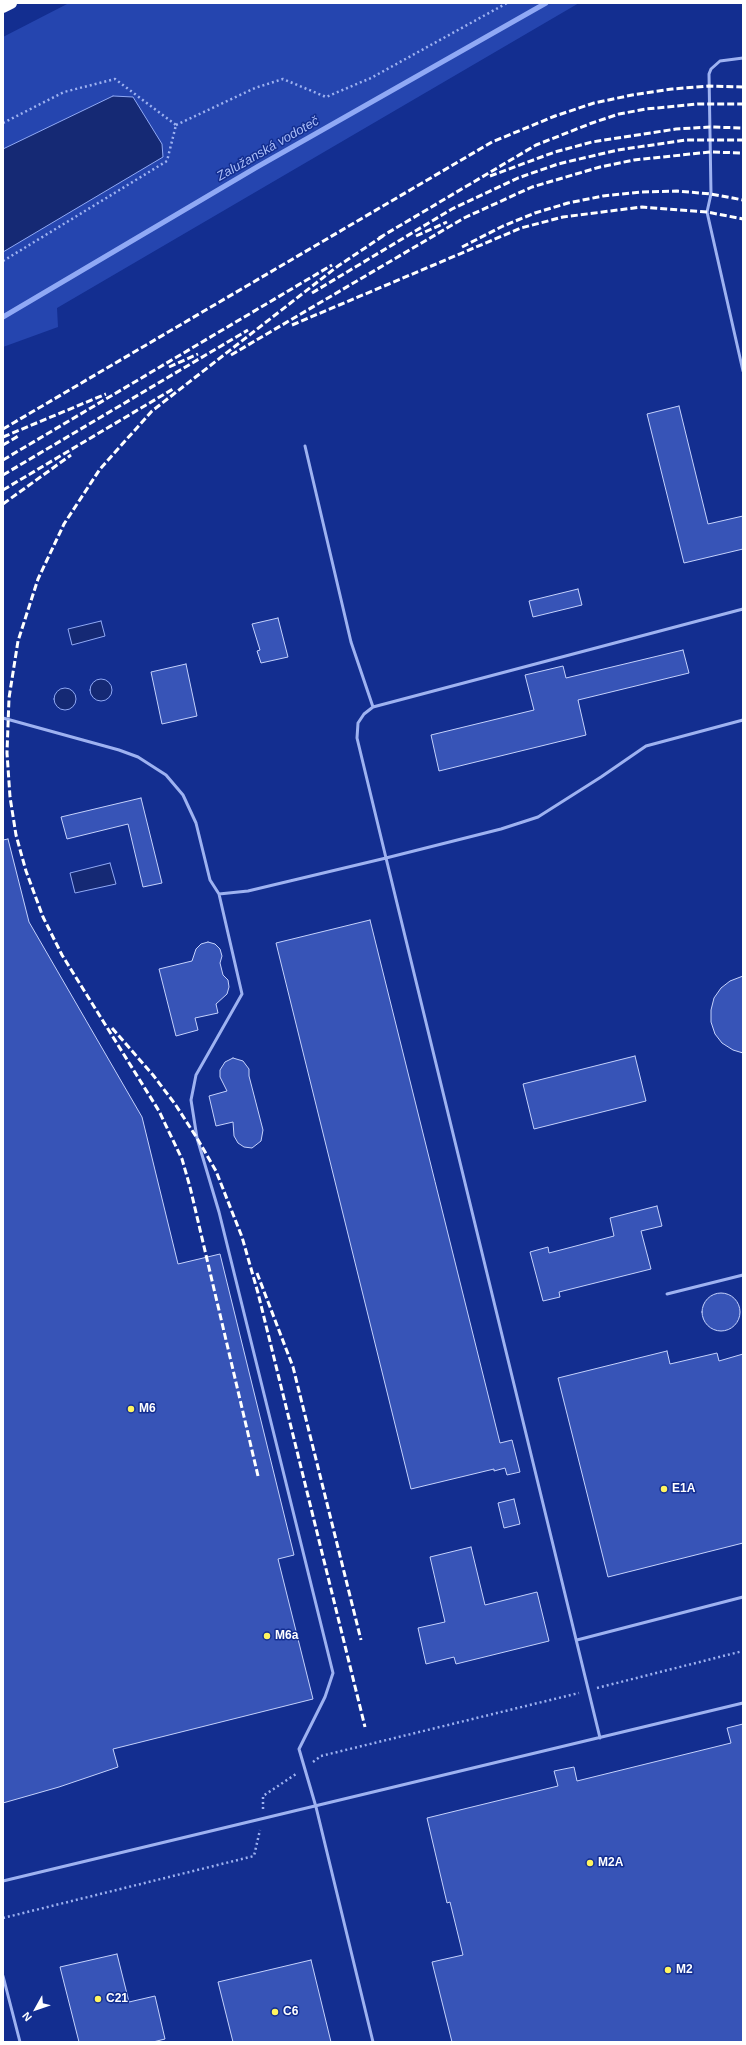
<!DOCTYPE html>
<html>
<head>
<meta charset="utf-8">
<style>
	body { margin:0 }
	#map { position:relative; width:746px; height:2045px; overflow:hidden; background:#132e90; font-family:Arial,sans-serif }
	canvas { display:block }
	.frame { position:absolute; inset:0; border:4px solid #fff; pointer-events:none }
	.north { position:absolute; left:16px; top:1989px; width:40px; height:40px; -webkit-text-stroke:3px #132e90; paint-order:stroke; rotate:230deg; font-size:11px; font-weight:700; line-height:16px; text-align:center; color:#fff }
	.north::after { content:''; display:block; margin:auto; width:14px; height:18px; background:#fff; clip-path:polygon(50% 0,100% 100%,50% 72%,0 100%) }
</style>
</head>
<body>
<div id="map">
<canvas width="746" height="2045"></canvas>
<div class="frame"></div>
<div class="north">N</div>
</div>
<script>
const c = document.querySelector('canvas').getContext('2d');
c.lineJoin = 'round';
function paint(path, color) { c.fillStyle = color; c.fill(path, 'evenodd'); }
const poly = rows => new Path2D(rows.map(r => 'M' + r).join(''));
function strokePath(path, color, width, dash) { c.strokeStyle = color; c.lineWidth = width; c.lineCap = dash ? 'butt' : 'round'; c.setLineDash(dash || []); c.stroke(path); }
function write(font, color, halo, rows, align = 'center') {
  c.font = font + ' Arial,sans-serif'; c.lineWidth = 3; c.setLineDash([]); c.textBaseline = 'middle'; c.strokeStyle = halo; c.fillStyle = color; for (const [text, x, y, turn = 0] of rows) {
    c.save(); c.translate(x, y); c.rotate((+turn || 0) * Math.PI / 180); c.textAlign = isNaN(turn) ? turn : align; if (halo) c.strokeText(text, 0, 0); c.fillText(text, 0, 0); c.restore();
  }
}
const green = poly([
	[69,3,579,3,57,308,58,327,3,347,3,37]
]);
const water = poly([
	[113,96,133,97,162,144,163,157,3,252,3,149,113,96],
	[101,621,105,636,72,645,68,629,101,621],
	'90 690a11 11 0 1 1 22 0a11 11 0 1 1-22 0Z',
	'54 699a11 11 0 1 1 22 0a11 11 0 1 1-22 0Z',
	[110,863,116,884,75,893,70,873,110,863]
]);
const stream = poly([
	[3,317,257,167,546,3]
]);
const building = poly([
	[679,406,708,524,743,516,743,549,684,563,647,414,679,406],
	[578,589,582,605,533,617,529,601,578,589],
	[278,618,288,657,261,663,257,651,260,650,252,624,278,618],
	[683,650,689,673,578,700,586,735,439,771,431,735,534,710,525,675,563,666,566,678,683,650],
	[186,664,197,716,162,724,151,672,186,664],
	[141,798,162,883,143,887,128,824,67,839,61,817,141,798],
	[8,839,29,922,142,1117,178,1264,220,1254,294,1555,278,1559,313,1699,113,1749,118,1767,59,1787,3,1803,3,840,8,839],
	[370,920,500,1443,512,1440,520,1472,507,1475,505,1468,494,1471,494,1469,411,1489,276,943,370,920],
	[208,942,215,944,220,949,222,956,220,963,223,975,228,980,229,987,227,994,216,1004,218,1013,195,1018,198,1030,176,1036,159,969,192,961,196,949,201,944,208,942],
	[743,976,743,1053,733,1050,722,1043,715,1034,711,1022,711,1010,714,998,721,988,730,981,743,976],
	[635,1056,646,1101,534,1129,523,1084,635,1056],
	[233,1058,243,1061,249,1069,249,1076,263,1130,261,1141,252,1148,244,1147,238,1143,234,1136,233,1122,216,1126,209,1096,227,1091,220,1077,220,1070,225,1062,233,1058],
	[657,1206,662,1226,641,1231,651,1269,559,1292,560,1297,543,1301,530,1252,548,1247,549,1253,614,1236,610,1218,657,1206],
	'702 1312a19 19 0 1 1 38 0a19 19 0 1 1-38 0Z',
	[667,1351,670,1364,717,1353,719,1361,743,1354,743,1543,608,1577,558,1378,667,1351],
	[514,1499,520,1524,504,1528,498,1503,514,1499],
	[471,1547,485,1605,537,1592,549,1641,456,1664,454,1657,426,1664,418,1628,445,1622,430,1557,471,1547],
	[743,1724,743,2042,452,2042,432,1962,463,1955,450,1902,447,1903,427,1818,558,1786,554,1771,574,1767,577,1781,731,1743,727,1728,743,1724],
	[117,1954,129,2002,155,1996,165,2039,153,2042,79,2042,60,1967,117,1954],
	[311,1960,331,2042,233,2042,218,1982,311,1960]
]);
const path = poly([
	[3,123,64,92,115,79,176,125],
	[176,125,255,88,283,79,326,97,371,78,507,3],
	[3,261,167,161,176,125],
	[597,1688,743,1651],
	[313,1762,321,1756,579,1693],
	[263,1809,263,1796,296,1774],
	[3,1918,254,1856,260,1830]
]);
const lane = poly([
	[743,58,720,61,711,69,709,74,711,194,707,212,743,371],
	[305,446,351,642,373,707],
	[3,718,119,750,138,757,166,775,183,795,196,823,210,880,219,894,242,994,196,1075,191,1100,197,1138,219,1212,333,1673,325,1697,299,1749,316,1807,373,2042],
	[219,894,248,891,386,858,357,738,358,723,364,714,373,707,743,609],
	[667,1294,743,1275],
	[577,1640,743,1597],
	[600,1738,386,858,501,829,538,817,601,777,646,746,743,720],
	[3,1881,743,1703],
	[3,1976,20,2042]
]);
const highway = poly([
	[3,7,11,3]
]);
const rail = poly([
	[490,176,555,152,592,142,676,129,710,127,743,128],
	[416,236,447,222],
	[379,238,536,145,592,123,619,114,646,109,698,104,743,104],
	[462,247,503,226,535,213,568,203,603,196,642,192,677,191,711,194,743,200],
	[312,293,452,209,518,178,558,164,618,150,686,140,743,140],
	[292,325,521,228,563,217,642,207,707,212,743,219],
	[231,355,464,218,532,187,600,167,634,160,710,152,743,153],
	[169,367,198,354],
	[3,429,492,142,555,116,594,103,632,95,672,89,709,86,743,87],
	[3,437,106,394],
	[3,445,20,435],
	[3,460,332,265],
	[3,475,248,330],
	[3,490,173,389],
	[3,504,71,455],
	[112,1028,153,1075,175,1104,197,1138,216,1171,242,1237,258,1293,365,1727],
	[257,1273,293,1367,361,1640],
	[258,1476,190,1187,182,1159,159,1111,62,955,43,917,26,871,16,835,10,797,7,753,9,698,18,641,38,579,64,524,100,469,152,411,338,266,383,236]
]);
const markers = [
	[131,1409,4,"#fff45f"],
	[664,1489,4,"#fff45f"],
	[267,1636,4,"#fff45f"],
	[590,1863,4,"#fff45f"],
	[668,1970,4,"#fff45f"],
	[98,1999,4,"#fff45f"],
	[275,2012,4,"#fff45f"]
];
const poiNames = [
	["M6",139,1409],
	["E1A",672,1489],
	["M6a",275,1636],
	["M2A",598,1863],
	["M2",676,1970],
	["C21",106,1999],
	["C6",283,2012]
];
const waterNames = [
	["Zalužanská vodoteč",268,149,-30]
];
paint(green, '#2545af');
paint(water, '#152974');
strokePath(water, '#90a9f5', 1);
strokePath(stream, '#90a9f5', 5);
paint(building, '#3754b7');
strokePath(building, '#c5d2fc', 1);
strokePath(path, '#9eb2f1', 2.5, [2, 3]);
strokePath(lane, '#9eb2f1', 3);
strokePath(highway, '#fff', 12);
strokePath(rail, '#fff', 3, [7, 3]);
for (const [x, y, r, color] of markers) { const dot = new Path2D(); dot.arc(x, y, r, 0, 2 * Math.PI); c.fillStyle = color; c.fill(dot); strokePath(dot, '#132e90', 1.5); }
write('bold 12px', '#fff', '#132e90', poiNames, 'left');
write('italic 13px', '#aabdf8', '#132e90', waterNames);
</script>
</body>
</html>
